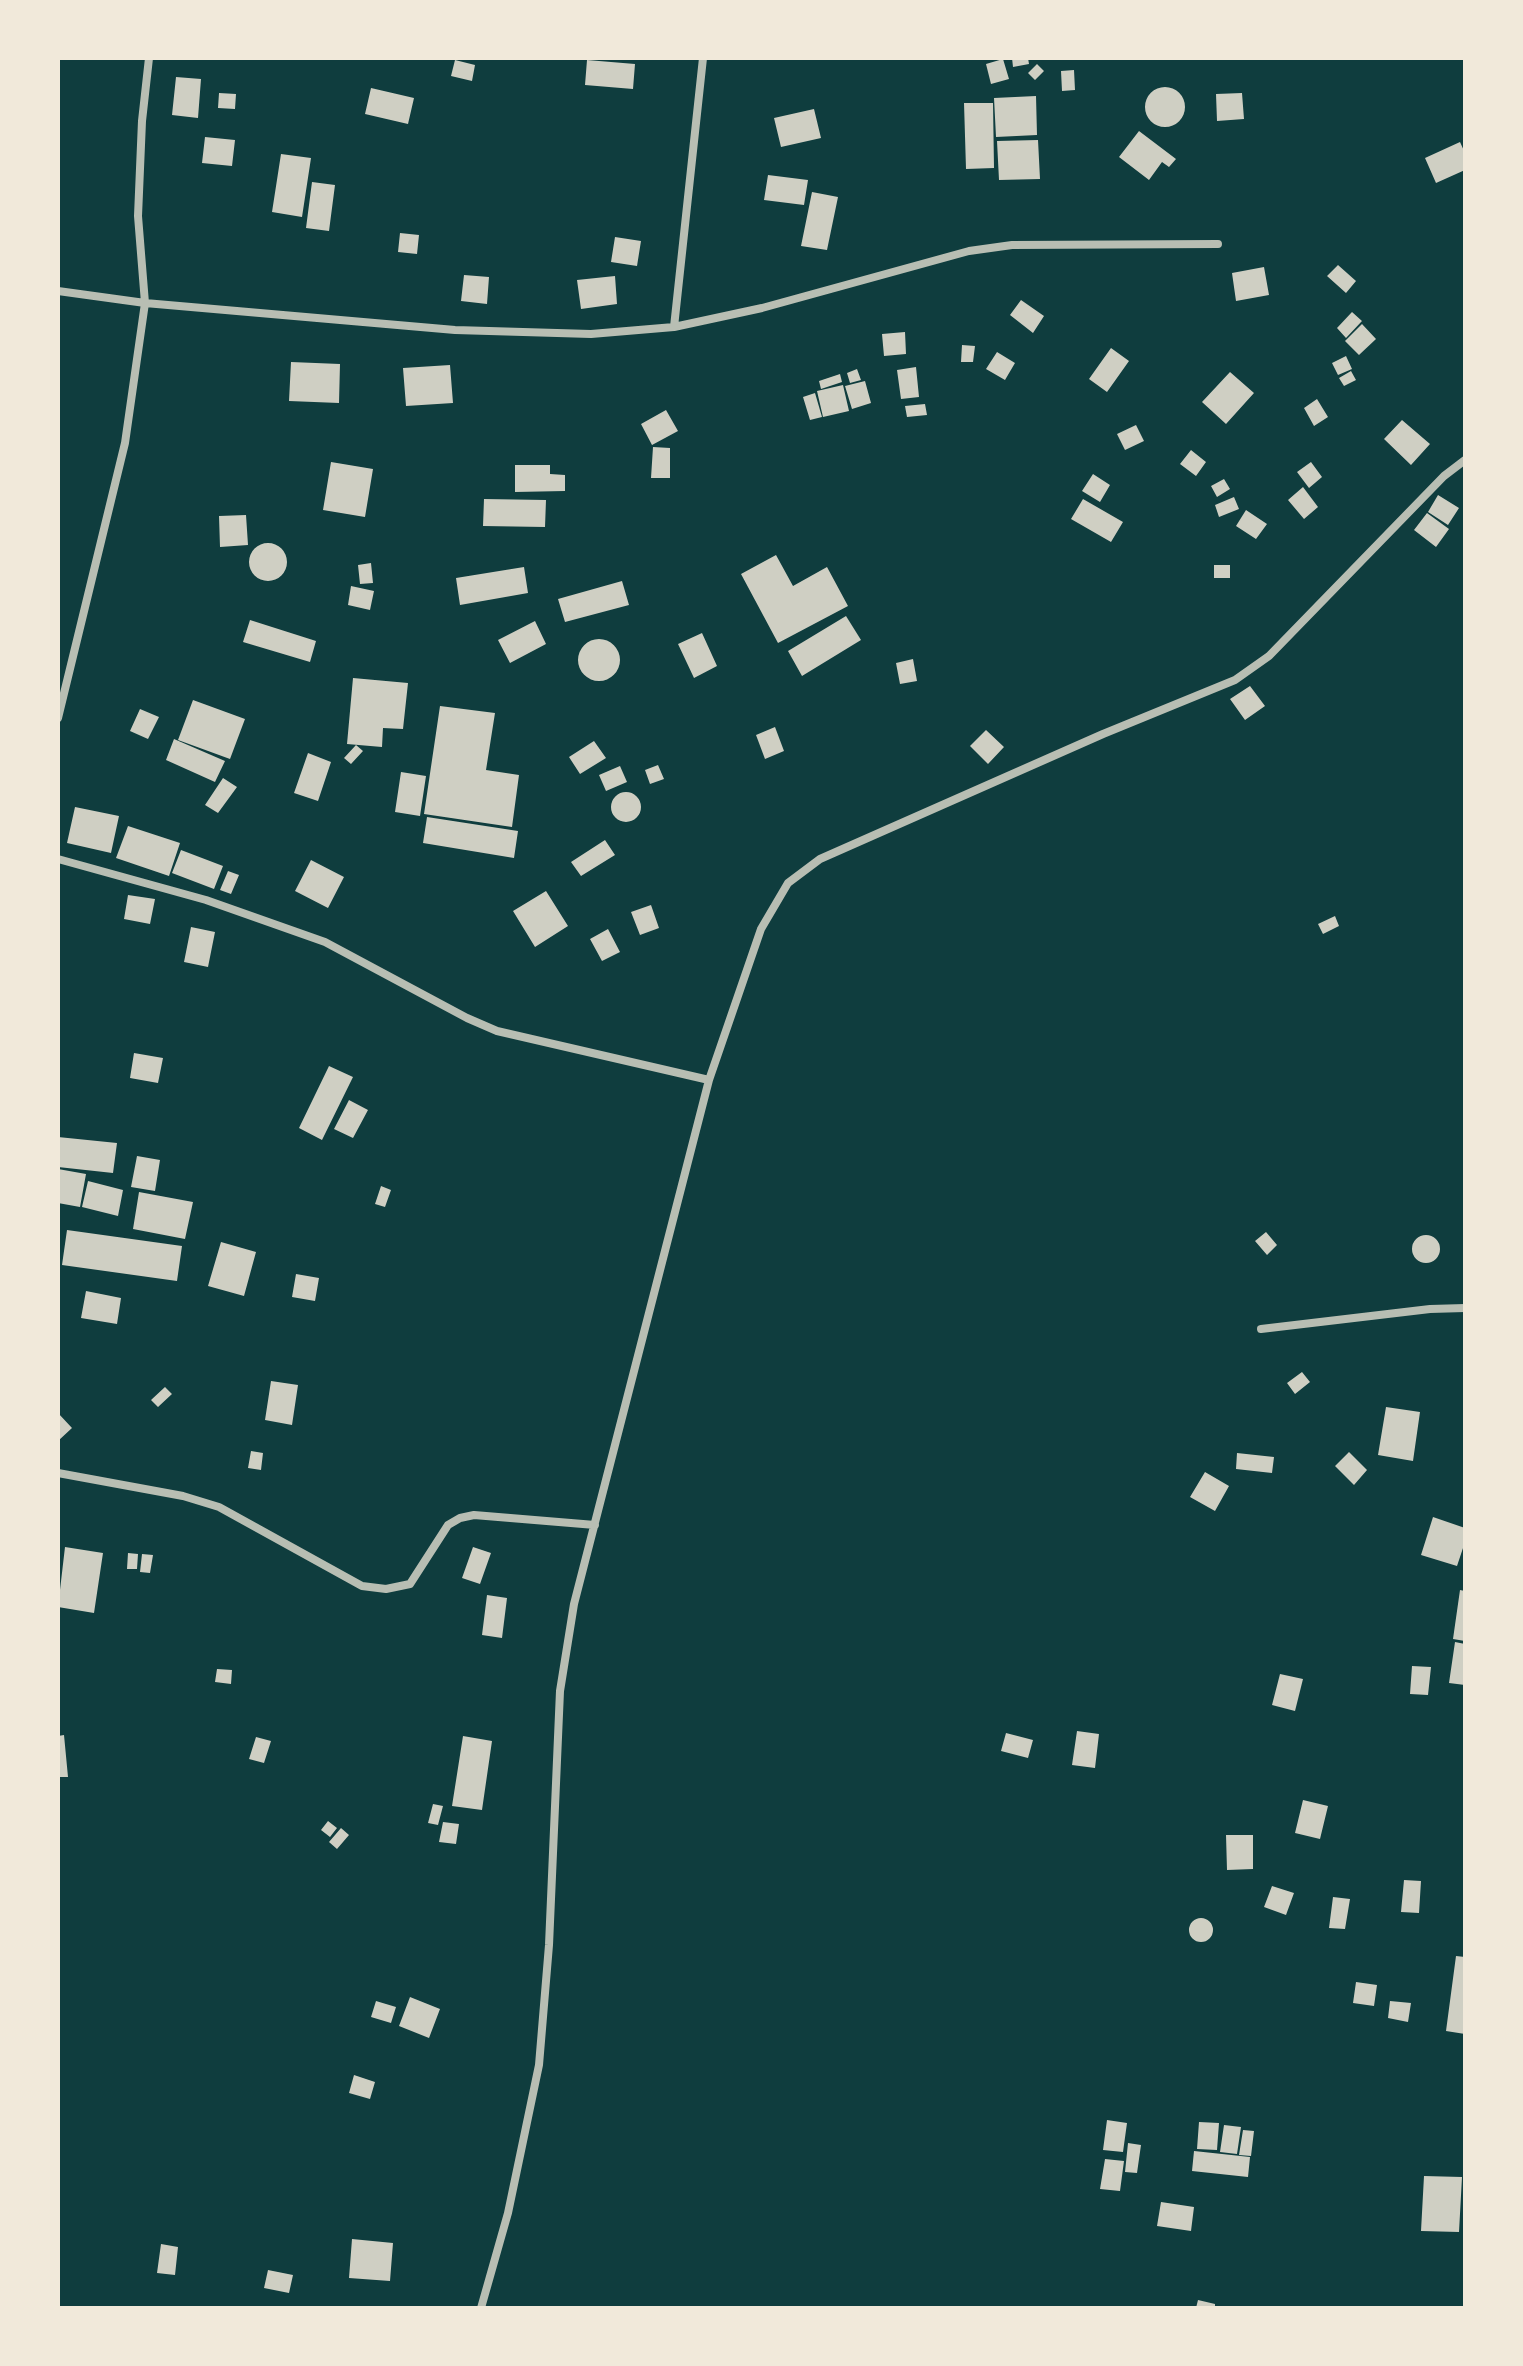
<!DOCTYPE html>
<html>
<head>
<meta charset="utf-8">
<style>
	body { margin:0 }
	#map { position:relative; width:1523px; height:2366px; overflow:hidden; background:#0f3d3e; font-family:"Sofia Sans Condensed",sans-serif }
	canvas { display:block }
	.frame { position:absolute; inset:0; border:60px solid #f1e9da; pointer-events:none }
</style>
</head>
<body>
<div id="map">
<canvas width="1523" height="2366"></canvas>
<div class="frame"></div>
</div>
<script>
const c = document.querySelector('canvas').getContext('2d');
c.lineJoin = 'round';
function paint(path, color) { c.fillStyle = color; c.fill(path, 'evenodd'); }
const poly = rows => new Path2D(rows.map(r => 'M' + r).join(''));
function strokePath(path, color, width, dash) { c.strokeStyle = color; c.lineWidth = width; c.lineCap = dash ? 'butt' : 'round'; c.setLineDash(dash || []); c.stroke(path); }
const building = poly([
	[1012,58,1028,58,1029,64,1013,67],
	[1003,59,1009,79,991,84,986,64],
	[455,60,475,65,472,81,451,76],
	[587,60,635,64,633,89,585,85],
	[1037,64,1044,71,1035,80,1028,73],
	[1074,70,1075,90,1062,91,1061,71],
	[176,77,201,79,198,118,172,115],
	'1145 107a20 20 0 1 1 40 0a20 20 0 1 1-40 0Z',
	[371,88,414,98,408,124,365,114],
	[219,93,236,94,235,109,218,108],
	[1242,93,1244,119,1217,121,1216,94],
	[1036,96,1037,135,996,137,994,98],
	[964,103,993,103,994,168,966,169],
	[814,109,821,138,781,147,774,118],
	[1139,131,1176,159,1169,167,1162,162,1149,180,1119,157],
	[205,137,235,140,232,166,202,163],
	[1038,140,1040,179,999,180,997,141],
	[1460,142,1465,153,1465,170,1436,183,1425,158],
	[281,154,311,158,302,217,272,212],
	[768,175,808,180,804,205,764,200],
	[312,182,335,185,329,231,306,228],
	[812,192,838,197,827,250,801,246],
	[400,233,419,235,417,254,398,252],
	[615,237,641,241,637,266,611,262],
	[1338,265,1356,281,1346,293,1327,276],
	[1264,267,1269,295,1236,301,1232,273],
	[464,275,489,277,487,304,461,301],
	[615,276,617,304,581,309,577,280],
	[1021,300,1044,316,1033,333,1010,315],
	[1352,312,1362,321,1346,338,1337,328],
	[1362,324,1376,339,1359,355,1345,341],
	[905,332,906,354,884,356,882,334],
	[962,345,975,346,973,362,961,362],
	[1111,348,1129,361,1107,392,1089,379],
	[997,352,1015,363,1005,380,986,369],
	[1346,356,1352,369,1338,375,1332,363],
	[291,362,340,364,339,403,289,401],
	[450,365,453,403,406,406,403,368],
	[916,367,919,397,901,399,897,370],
	[857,369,861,380,850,383,847,373],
	[1351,371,1356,380,1344,386,1339,378],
	[1230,372,1254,393,1226,424,1202,402],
	[840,374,842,382,821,389,819,381],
	[865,381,871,403,852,409,845,386],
	[843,385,849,411,823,417,817,391],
	[815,393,822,417,810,420,803,397],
	[1317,399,1328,417,1314,426,1304,408],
	[925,404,927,415,907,417,905,406],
	[666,410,678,431,652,445,641,424],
	[1402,420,1430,444,1411,465,1384,439],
	[1136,425,1144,441,1125,450,1117,434],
	[653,447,670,448,670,478,651,478],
	[1191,450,1206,462,1196,476,1180,464],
	[331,462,373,469,365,517,323,510],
	[1311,462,1322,477,1309,488,1297,472],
	[515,465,550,465,550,474,565,475,565,491,515,492],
	[1093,474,1110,485,1100,502,1082,491],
	[1224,479,1230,489,1217,497,1211,486],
	[1303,487,1318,507,1304,519,1288,500],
	[1438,495,1459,508,1448,525,1428,512],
	[1234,497,1239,509,1219,517,1215,505],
	[484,499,546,500,545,527,483,526],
	[1083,499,1123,522,1111,542,1071,519],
	[1246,510,1267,524,1256,539,1236,526],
	[1427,513,1449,529,1436,547,1414,530],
	[246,515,248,545,220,547,219,516],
	'249 562a19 19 0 1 1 38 0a19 19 0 1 1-38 0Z',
	[776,555,793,586,827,567,848,606,778,643,741,574],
	[371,563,373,583,360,584,358,565],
	[1214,565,1230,565,1230,578,1214,578],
	[524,567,528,593,460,605,456,578],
	[622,581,629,605,565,622,558,599],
	[351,586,374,591,370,610,348,605],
	[846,616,861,640,802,676,788,651],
	[250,620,316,641,310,662,243,642],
	[535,621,546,644,510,663,498,640],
	[702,633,717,666,694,678,678,644],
	'578 660a21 21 0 1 1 42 0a21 21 0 1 1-42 0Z',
	[913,659,917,681,900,684,896,663],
	[353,678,408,683,403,729,383,728,382,747,347,744],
	[1250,686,1265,706,1245,720,1230,699],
	[193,700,245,719,230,759,178,740],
	[440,706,495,713,486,770,519,775,512,827,424,814],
	[140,709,159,717,148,739,130,731],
	[775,727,784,751,765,759,756,735],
	[986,730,1004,747,988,764,970,746],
	[174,739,225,761,215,782,166,760],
	[594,741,606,758,580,774,569,757],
	[356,745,363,751,351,764,344,758],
	[308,753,331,762,318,801,294,793],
	[658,765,664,779,650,784,645,770],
	[620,766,627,782,606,791,599,775],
	[401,772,426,776,420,816,395,812],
	[223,778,237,787,218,813,205,805],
	'611 807a15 15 0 1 1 30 0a15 15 0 1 1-30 0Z',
	[75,807,119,816,111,853,67,843],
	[427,817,518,831,514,858,423,843],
	[128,826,180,843,169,876,116,858],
	[605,840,615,855,581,876,571,862],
	[181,850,223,866,214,889,172,873],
	[311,860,344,877,328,908,295,891],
	[228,871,239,875,231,894,220,890],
	[546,891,568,926,535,947,513,911],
	[128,895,155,899,150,924,124,919],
	[651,905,659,928,640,935,631,912],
	[1335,916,1339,926,1323,934,1318,924],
	[191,927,215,932,208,967,184,962],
	[608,929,620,952,602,961,590,939],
	[134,1053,163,1058,158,1083,130,1078],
	[329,1066,353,1077,322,1140,299,1128],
	[349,1100,368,1110,353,1138,334,1129],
	[58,1137,117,1143,113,1173,58,1167],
	[137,1156,160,1160,155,1191,131,1187],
	[58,1169,86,1174,80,1207,58,1203],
	[88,1181,123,1190,118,1216,82,1207],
	[381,1186,391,1190,385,1207,375,1204],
	[139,1192,193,1202,185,1239,133,1229],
	[67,1230,182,1246,177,1281,62,1265],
	[1266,1232,1277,1245,1267,1255,1255,1241],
	'1412 1249a14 14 0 1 1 28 0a14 14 0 1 1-28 0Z',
	[221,1242,256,1252,244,1296,208,1286],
	[296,1274,319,1278,315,1301,292,1297],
	[86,1291,121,1298,117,1324,81,1318],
	[1302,1372,1310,1382,1295,1394,1287,1383],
	[271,1381,298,1385,292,1425,265,1420],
	[165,1387,172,1394,158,1407,151,1400],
	[1386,1407,1420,1412,1413,1461,1378,1455],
	[58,1413,72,1428,58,1441],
	[251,1451,263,1453,261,1470,248,1468],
	[1349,1452,1367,1470,1354,1485,1335,1466],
	[1237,1453,1274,1457,1272,1473,1236,1469],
	[1205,1472,1229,1486,1215,1511,1190,1497],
	[1433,1517,1465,1528,1465,1542,1457,1566,1421,1555],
	[65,1547,103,1553,94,1613,58,1607],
	[473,1547,491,1553,480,1584,462,1578],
	[128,1553,138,1554,137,1569,127,1569],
	[142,1554,153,1555,150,1573,140,1572],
	[1460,1590,1465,1591,1465,1641,1453,1639],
	[487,1595,507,1598,502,1638,482,1635],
	[1455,1642,1465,1644,1465,1685,1449,1683],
	[1412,1666,1431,1667,1428,1695,1410,1694],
	[217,1669,232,1670,231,1684,215,1682],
	[1280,1674,1303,1679,1295,1711,1272,1705],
	[1077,1731,1099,1734,1095,1768,1072,1765],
	[1006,1733,1033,1740,1028,1758,1001,1751],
	[64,1735,68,1777,58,1777,58,1736],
	[463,1736,492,1741,482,1810,452,1806],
	[256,1737,271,1741,264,1763,249,1759],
	[1303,1800,1328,1806,1320,1839,1295,1833],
	[433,1804,443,1806,438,1825,428,1823],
	[328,1821,337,1828,330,1837,321,1830],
	[443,1822,459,1824,456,1844,439,1842],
	[341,1828,349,1835,337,1849,329,1842],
	[1226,1835,1253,1835,1253,1869,1227,1870],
	[1404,1880,1421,1881,1419,1913,1401,1912],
	[1272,1886,1294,1893,1286,1915,1264,1907],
	[1333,1897,1350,1899,1345,1929,1329,1928],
	'1189 1930a12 12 0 1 1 24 0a12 12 0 1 1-24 0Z',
	[1456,1956,1465,1957,1465,2034,1446,2031],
	[1356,1982,1377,1985,1374,2006,1353,2003],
	[410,1997,440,2009,429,2038,399,2026],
	[376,2001,396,2007,391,2023,371,2017],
	[1390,2001,1411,2003,1408,2022,1388,2018],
	[354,2075,375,2082,370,2099,349,2093],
	[1107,2120,1127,2123,1123,2152,1103,2150],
	[1199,2122,1219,2123,1217,2150,1197,2149],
	[1224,2125,1241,2127,1237,2154,1220,2152],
	[1243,2130,1254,2131,1251,2156,1239,2155],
	[1128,2143,1141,2145,1137,2173,1125,2172],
	[1194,2151,1250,2157,1248,2177,1192,2171],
	[1105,2159,1124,2161,1120,2191,1100,2189],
	[1424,2176,1462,2177,1459,2232,1421,2231],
	[1161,2202,1194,2207,1191,2231,1157,2226],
	[352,2239,393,2243,390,2281,349,2278],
	[161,2244,178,2247,175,2275,157,2273],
	[268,2270,293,2275,289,2293,264,2288],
	[1198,2300,1215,2304,1215,2308,1196,2308]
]);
const minor = poly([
	[58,291,145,303,455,330,591,334,674,327,703,58],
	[674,327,762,308,969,251,1012,245,1218,244],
	[58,718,125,443,145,303,138,216,142,121,149,58],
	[58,859,206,900,325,942,467,1018,497,1031,709,1080],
	[1261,1329,1430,1309,1465,1308],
	[58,1473,183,1496,219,1507,362,1586,386,1589,410,1584,448,1525,460,1518,474,1515,595,1525],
	[481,2308,508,2213,539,2065,549,1945,560,1691,574,1604,709,1080,761,929,788,883,820,859,1103,734,1235,680,1269,656,1444,476,1465,460]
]);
paint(building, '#cfcfc3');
strokePath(minor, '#b8beb3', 8);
</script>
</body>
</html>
